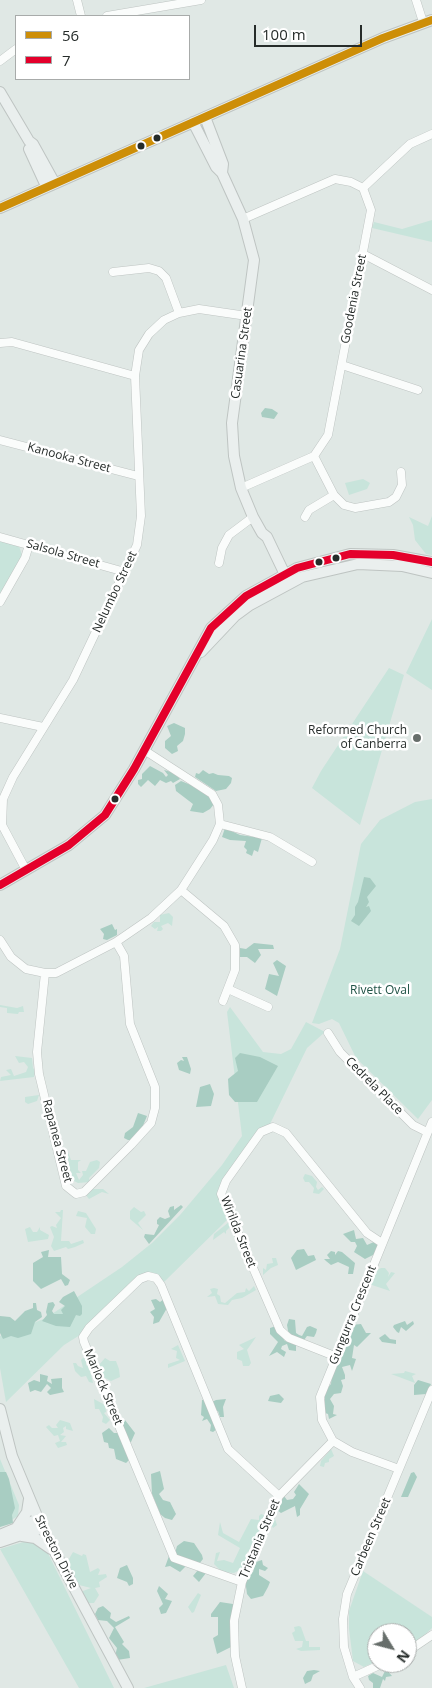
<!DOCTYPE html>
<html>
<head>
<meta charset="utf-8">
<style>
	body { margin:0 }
	#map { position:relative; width:432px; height:1688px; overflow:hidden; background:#e0e8e5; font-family:"Open Sans",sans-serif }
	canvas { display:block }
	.legend { position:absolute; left:15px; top:15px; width:175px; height:65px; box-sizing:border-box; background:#fff; border:1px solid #a8abaa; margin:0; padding:6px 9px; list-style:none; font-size:15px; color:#262c2a }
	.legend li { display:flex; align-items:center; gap:10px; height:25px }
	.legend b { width:25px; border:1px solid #a8abaa }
	.north { position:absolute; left:367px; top:1623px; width:50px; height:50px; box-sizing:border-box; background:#fff; border:1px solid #a8abaa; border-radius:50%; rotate:127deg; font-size:14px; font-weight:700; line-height:20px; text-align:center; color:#262c2a }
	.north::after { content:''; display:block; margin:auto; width:18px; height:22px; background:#676e6b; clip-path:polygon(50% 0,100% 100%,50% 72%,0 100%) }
	.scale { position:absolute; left:254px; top:25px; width:108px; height:22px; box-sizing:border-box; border:2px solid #262c2a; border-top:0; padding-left:6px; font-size:15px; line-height:18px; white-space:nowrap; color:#262c2a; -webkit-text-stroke:4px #fff; paint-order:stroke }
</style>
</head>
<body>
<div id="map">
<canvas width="432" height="1688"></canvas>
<ul class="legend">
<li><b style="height:6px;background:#cd8e08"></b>56</li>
<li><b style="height:6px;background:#e4002b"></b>7</li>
</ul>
<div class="north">N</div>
<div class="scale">100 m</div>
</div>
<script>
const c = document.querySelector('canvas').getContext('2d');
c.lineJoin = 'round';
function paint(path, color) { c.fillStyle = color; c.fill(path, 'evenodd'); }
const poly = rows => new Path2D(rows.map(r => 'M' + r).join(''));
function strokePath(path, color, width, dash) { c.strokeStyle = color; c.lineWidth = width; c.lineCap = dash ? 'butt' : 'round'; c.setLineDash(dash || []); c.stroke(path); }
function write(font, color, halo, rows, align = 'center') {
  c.font = font + ' "Open Sans",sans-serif'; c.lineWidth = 5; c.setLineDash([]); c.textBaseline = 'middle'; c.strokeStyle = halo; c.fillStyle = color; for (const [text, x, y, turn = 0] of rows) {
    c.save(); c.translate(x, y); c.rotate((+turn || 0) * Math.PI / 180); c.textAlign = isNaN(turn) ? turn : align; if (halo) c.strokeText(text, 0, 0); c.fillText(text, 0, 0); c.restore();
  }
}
const green = poly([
	[432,220,432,242,372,228,374,222,402,229],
	[363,479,370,483,367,489,349,495,345,483],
	[432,516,432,555,426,554,415,540,413,525,409,517,428,526],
	[0,541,19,546,22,555,0,598],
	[432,619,432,690,406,673],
	[389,668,404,675,360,825,312,788,321,771],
	[432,799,432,1100,418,1119,356,1058,339,1023,332,1019,319,1024,312,1023,340,949,361,844,380,820,415,802],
	[169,913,173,917,172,926,168,923,161,926,163,929,161,931,157,931,158,927,155,929,151,926,154,922,160,922,160,915],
	[0,1005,17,1008,23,1006,24,1012,19,1012,18,1014,7,1013,7,1008,0,1007],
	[230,1007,263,1052,281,1054,291,1049,306,1022,325,1032,307,1048,270,1124,224,1180,219,1194,229,1218,163,1283,158,1276,145,1273,80,1335,64,1345,6,1402,0,1368,0,1336,46,1318,122,1267,152,1243,180,1215,222,1165,242,1136,227,1012],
	[15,1056,32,1058,33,1068,35,1070,34,1077,0,1081,1,1077,11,1075,6,1070,11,1069,14,1076,26,1072,28,1067,24,1062,19,1063],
	[39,1095,37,1101,28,1104,25,1102,25,1097],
	[68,1152,71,1160,81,1160,78,1162,78,1170,81,1173,76,1173,79,1180,83,1175,82,1171,86,1171,90,1162,97,1160,100,1162,99,1168,89,1178,90,1182,78,1183,68,1178,67,1176,72,1174,68,1166,69,1161,65,1160,65,1154],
	[305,1174,312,1176,317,1182,316,1187,318,1190,322,1187,324,1189,319,1194,313,1193,314,1188,309,1182,305,1182,303,1178],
	[93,1189,103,1189,109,1194,102,1192,89,1199,85,1194],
	[134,1207,141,1212,144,1211,146,1215,138,1223,143,1230,130,1219,130,1211],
	[61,1210,63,1210,61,1241,69,1241,71,1244,83,1240,84,1243,75,1247,68,1249,66,1247,54,1251,51,1246,54,1237,50,1227,52,1226,57,1228,56,1225,61,1218,55,1212,60,1212],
	[78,1211,86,1213,96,1229,95,1234,91,1234,85,1227,87,1218,76,1216],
	[229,1222,231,1226,226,1231,226,1234,224,1232,213,1240,214,1234],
	[30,1227,33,1232,37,1232,40,1227,40,1230,49,1235,48,1239,28,1242,25,1229],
	[272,1258,276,1258,278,1265,271,1268,263,1275,263,1268,266,1270,267,1264,273,1263],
	[381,1268,385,1268,389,1273,388,1277,391,1272,395,1273,386,1284,390,1291,369,1284,373,1272],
	[254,1286,256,1290,242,1298,232,1300,228,1305,218,1304,215,1296,207,1297,212,1293,210,1289,214,1288,218,1289,217,1294,220,1296,221,1302,225,1303,237,1293,245,1292,246,1288,249,1291],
	[256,1337,247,1350,251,1363,249,1366,243,1366,242,1361,237,1359,237,1352,244,1349,239,1345],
	[178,1345,185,1361,168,1368,168,1364,180,1360,176,1358,177,1351,171,1349],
	[83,1358,86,1359,86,1365,89,1367,93,1383,89,1382,86,1376,81,1377,75,1371,73,1363,76,1363,78,1366,83,1368,81,1360],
	[105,1358,110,1361,116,1361,119,1369,120,1377,111,1381,103,1377,98,1366],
	[405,1371,416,1374,412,1376,415,1383,391,1374,404,1373],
	[94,1399,105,1405,106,1412,104,1413,110,1420,106,1424,102,1422,103,1417,99,1409,95,1409],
	[60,1420,70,1423,73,1431,66,1429,66,1426,63,1428,64,1432,60,1435,66,1436,61,1442,66,1442,67,1445,58,1448,55,1443,60,1441,58,1435,54,1436,46,1427,49,1425,52,1428,58,1428,56,1425],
	[331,1449,334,1456,329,1459,329,1462,325,1463,324,1467,320,1466,321,1461],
	[0,1459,19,1505,18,1516,0,1527],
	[261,1514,275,1519,277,1525,273,1528,269,1521,262,1524,258,1540,252,1543,254,1547,251,1551,247,1552,247,1566,234,1573,222,1572,214,1564,216,1553,220,1552,217,1561,224,1560,233,1563,240,1548,218,1535,220,1522,223,1533,239,1542,251,1519,259,1520,259,1516],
	[40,1537,114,1688,79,1688,0,1549],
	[73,1552,82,1556,83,1554,86,1555,90,1572,98,1568,100,1570,98,1575,106,1574,107,1577,99,1582,100,1587,95,1588,99,1595,94,1603,86,1603,82,1598,83,1591,91,1588,75,1584,70,1573,71,1569,66,1564],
	[363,1571,432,1617,432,1628,418,1641,407,1647,407,1633,377,1633,377,1661,364,1667,353,1661,349,1629,349,1611],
	[198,1593,201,1595,194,1612,192,1613,188,1607],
	[299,1626,301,1627,306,1641,309,1641,309,1647,320,1647,320,1650,301,1651,296,1649,302,1647,303,1641,295,1641,292,1633,295,1631,294,1627],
	[226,1665,234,1688,144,1688]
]);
const forest = poly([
	[265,408,272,409,278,413,274,419,262,417,261,413],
	[174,723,185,728,185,734,183,741,177,746,178,751,172,754,165,748,165,741,171,736,167,726],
	[150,766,163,773,166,777,168,775,164,770,175,773,180,779,173,783,171,781,166,783,160,780,155,786,148,780,141,787,138,784,138,780,142,779,142,774],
	[203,770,209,774,213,773,218,775,229,776,232,778,231,783,226,789,216,791,195,777,196,773,199,774],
	[181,781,206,791,214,804,210,809,203,813,190,811,193,804,176,791,175,785],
	[225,828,240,835,262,838,258,852,254,850,252,856,246,853,247,850,244,847,246,841,230,840,222,837],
	[364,877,370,878,376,886,367,897,369,902,366,907,369,906,371,911,359,926,351,921,355,915,355,907,358,902],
	[112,924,115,930,117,929,117,935,107,940,103,939,104,934,100,929],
	[254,943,273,945,274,949,258,949,261,955,255,963,247,957,240,957,240,948,246,949],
	[277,960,286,966,277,996,265,989,269,974,279,976,273,963],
	[240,1053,260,1057,278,1066,257,1102,235,1102,229,1095,228,1079,238,1071,235,1058],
	[182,1057,187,1057,191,1069,190,1074,179,1070,177,1063,181,1060,184,1061],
	[210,1084,214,1094,211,1106,196,1107,200,1087],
	[138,1113,147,1116,142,1128,132,1140,128,1140,124,1138,125,1133,133,1127],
	[174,1206,174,1210,181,1205,183,1207,149,1244,144,1237,145,1234,154,1235,159,1225,157,1224,157,1220,160,1217,165,1219,170,1217,168,1211,170,1207],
	[354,1230,356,1239,363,1238,367,1245,383,1238,377,1253,365,1259,354,1252,357,1246,355,1242,351,1242,343,1234],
	[304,1249,308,1256,314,1255,316,1260,296,1270,291,1258,297,1250],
	[49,1250,48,1257,61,1257,62,1274,70,1280,68,1285,65,1286,61,1279,41,1289,33,1281,33,1263,43,1257,41,1252],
	[331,1251,335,1252,335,1255,338,1251,342,1252,355,1263,353,1274,348,1274,349,1267,338,1262,331,1265,326,1261,324,1259,330,1259,327,1255],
	[74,1291,82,1306,82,1314,80,1316,76,1315,70,1327,56,1326,42,1321,47,1315,46,1312,48,1303,53,1302,55,1305,52,1311,54,1314,63,1314,61,1310,65,1306,59,1302,63,1297],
	[156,1299,160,1302,164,1299,167,1308,159,1322,153,1324,154,1317,150,1312,155,1309,151,1300],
	[33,1303,36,1303,37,1310,41,1312,42,1317,35,1322,31,1334,18,1338,11,1336,3,1339,0,1333,0,1316,10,1317,15,1321,25,1311,33,1308],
	[289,1319,295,1320,296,1333,299,1335,302,1336,307,1327,310,1326,317,1329,316,1333,314,1337,307,1336,301,1344,296,1344,296,1351,289,1350,287,1344,282,1346,281,1349,286,1352,284,1357,277,1352,269,1356,278,1342,270,1334,270,1328,276,1326,285,1341,290,1342,287,1325],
	[405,1321,407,1325,413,1321,414,1324,406,1331,401,1327,399,1333,397,1332,393,1327,394,1325],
	[361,1324,366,1333,371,1333,357,1347,354,1345,352,1358,356,1359,352,1371,350,1365,342,1367,345,1375,345,1379,341,1380,343,1386,341,1393,334,1394,330,1399,334,1406,333,1414,337,1415,329,1419,328,1414,322,1412,321,1401,325,1399,325,1390,331,1384,332,1374,346,1341,351,1342,347,1338,351,1325],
	[385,1334,390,1339,396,1340,396,1344,382,1342,379,1338],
	[40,1374,48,1376,47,1381,52,1384,51,1379,62,1378,62,1388,64,1392,50,1395,47,1392,51,1388,47,1384,41,1392,35,1390,30,1392,28,1383,34,1380,40,1382],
	[418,1380,431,1384,426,1394,414,1395,414,1385],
	[279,1394,284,1399,281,1403,268,1401,270,1396],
	[206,1399,208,1404,216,1400,226,1399,223,1407,224,1417,220,1417,218,1411,215,1411,217,1429,213,1432,210,1431,211,1425,207,1419,202,1421,204,1417,201,1415,202,1400],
	[125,1420,135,1433,131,1442,125,1442,129,1460,126,1463,116,1459,114,1449,109,1448,108,1443,104,1442,102,1433,109,1428,114,1433,119,1433,119,1422],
	[160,1471,164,1489,159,1494,163,1500,170,1502,176,1514,172,1520,165,1518,160,1514,152,1494,151,1474],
	[0,1472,6,1472,9,1479,15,1508,12,1515,13,1523,0,1527],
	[414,1472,417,1477,408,1497,401,1497,411,1473],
	[299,1484,309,1494,300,1509,300,1515,297,1517,295,1506,281,1513,277,1510,279,1504,284,1496,287,1500,293,1499,296,1495,294,1492],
	[184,1541,194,1543,202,1555,203,1559,199,1564,206,1573,199,1582,193,1576,198,1570,184,1562,185,1567,180,1572,170,1566,165,1567,169,1556,167,1547,175,1553,177,1546],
	[262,1560,263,1565,268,1568,265,1571,259,1569,259,1575,270,1582,268,1587,263,1596,251,1599,247,1594,245,1579,247,1572,253,1572,256,1562],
	[127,1565,133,1578,133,1584,129,1586,127,1582,117,1578,120,1568],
	[159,1586,168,1594,165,1599,172,1601,166,1613,161,1614,159,1608,163,1604,157,1591],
	[220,1602,233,1604,234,1609,231,1647,217,1654,213,1638,218,1635,218,1617,211,1617,211,1614],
	[103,1606,111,1613,110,1618,116,1622,129,1616,130,1618,115,1627,124,1642,122,1644,129,1651,130,1658,117,1660,115,1656,117,1648,109,1638,114,1628,107,1621,98,1620,95,1614,98,1608],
	[386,1669,392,1676,386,1677,385,1681,383,1679,380,1688,373,1688,373,1683,369,1680,368,1676,373,1673,382,1677],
	[314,1670,320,1671,313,1675,311,1681,305,1684,303,1678,307,1671]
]);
const street = poly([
	[77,0,81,16],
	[416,0,423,22],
	[107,16,201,0],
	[0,61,16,49],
	[363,188,410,144,432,134],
	[363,254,432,290],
	[113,272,149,268,159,271,166,278,179,313],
	[0,343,12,342,135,376],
	[342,365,418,390],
	[0,440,138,476],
	[314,456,334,495,344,505,355,508,389,502,396,497,402,485,401,472],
	[241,488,314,456,328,435,371,210,363,188,351,182,335,179,243,219],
	[305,517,309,510,334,495],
	[0,537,125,572],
	[219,563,222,548,229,535,253,517],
	[0,602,25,558,29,545],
	[0,718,43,727],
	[220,824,270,837,312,862],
	[26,870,2,825,3,799,13,777,73,680,137,545,141,516,135,376,139,350,149,334,164,320,179,313,199,309,247,316],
	[181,890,224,926,235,945,235,970,223,1001],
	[0,940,11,957,26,969,45,973,56,973,116,942,151,918,181,890,213,840,220,824,218,805,212,794,144,750],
	[45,973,37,1052,39,1074,66,1186,76,1194,84,1192,131,1145,151,1123,155,1108,155,1087,130,1024,124,956,116,942],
	[228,989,268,1007],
	[328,1033,340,1052,413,1125,427,1132],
	[337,1357,289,1338,280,1330,221,1194,226,1181,261,1132,273,1127,286,1133,367,1233,382,1243],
	[399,1469,352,1452,333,1441,322,1420,320,1397,432,1122],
	[242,1582,174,1558,84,1342,83,1337,89,1328,140,1279,148,1276,156,1278,161,1285,228,1449,279,1496],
	[407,1652,432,1635],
	[353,1677,384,1663],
	[242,1688,235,1656,234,1621,242,1582,279,1496,333,1441],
	[360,1688,353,1677,344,1647,343,1619,347,1594,432,1390]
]);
const secondary = poly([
	[0,92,29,141,33,144,54,182],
	[205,117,223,164,222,173],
	[193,122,216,167,222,173,243,219,254,260,232,423,234,456,241,488,253,517,262,533,267,537,289,583],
	[29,149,46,186],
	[0,208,383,38,432,20],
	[201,652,235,616,250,605,302,577,358,564,402,566,432,573],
	[0,885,69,845,105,815,134,769,211,628,246,596,297,568,350,554,393,555,432,562],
	[0,1409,12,1456,42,1528,128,1688],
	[17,1527,27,1512,29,1499],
	[0,1535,38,1519],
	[22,1536,35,1538,51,1549],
	[0,1542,42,1528]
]);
const bus1 = poly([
	[0,208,383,38,432,20]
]);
const bus2 = poly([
	[0,885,69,845,105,815,134,769,211,628,246,596,297,568,350,554,393,555,432,562]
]);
const markers = [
	[157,138,4.5,"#262c2a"],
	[141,146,4.5,"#262c2a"],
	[336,558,4.5,"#262c2a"],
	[319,562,4.5,"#262c2a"],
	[417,738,5,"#676e6b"],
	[115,799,4.5,"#262c2a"]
];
const streetNames = [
	["Goodenia Street",354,299,-79],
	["Casuarina Street",242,353,-82],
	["Kanooka Street",69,458,15],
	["Salsola Street",63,554,16],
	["Nelumbo Street",115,592,-65],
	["Cedrela Place",374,1086,45],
	["Rapanea Street",57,1141,75],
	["Wirilda Street",238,1232,68],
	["Gungurra Crescent",353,1315,-68],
	["Marlock Street",103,1387,67],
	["Carbeen Street",371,1537,-67],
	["Tristania Street",260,1539,-67],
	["Streeton Drive",56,1552,63]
];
const poiNames = [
	["Reformed Church",407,731],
	["of Canberra",407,745]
];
const parkNames = [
	["Rivett Oval",380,991]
];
paint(green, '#c8e4db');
paint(forest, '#a8cdc2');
strokePath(street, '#bec4c2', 9);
strokePath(secondary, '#bec4c2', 12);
strokePath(street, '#fafcfb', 8);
strokePath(secondary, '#eaefee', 10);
strokePath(bus1, '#cd8e08', 8);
strokePath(bus2, '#e4002b', 8);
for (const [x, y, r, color] of markers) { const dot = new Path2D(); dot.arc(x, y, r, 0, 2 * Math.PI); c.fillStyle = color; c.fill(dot); strokePath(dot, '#fff', 2); }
write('12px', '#262c2a', '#fff', streetNames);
write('12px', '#262c2a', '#fff', poiNames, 'right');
write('12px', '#205346', '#fff', parkNames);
</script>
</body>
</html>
